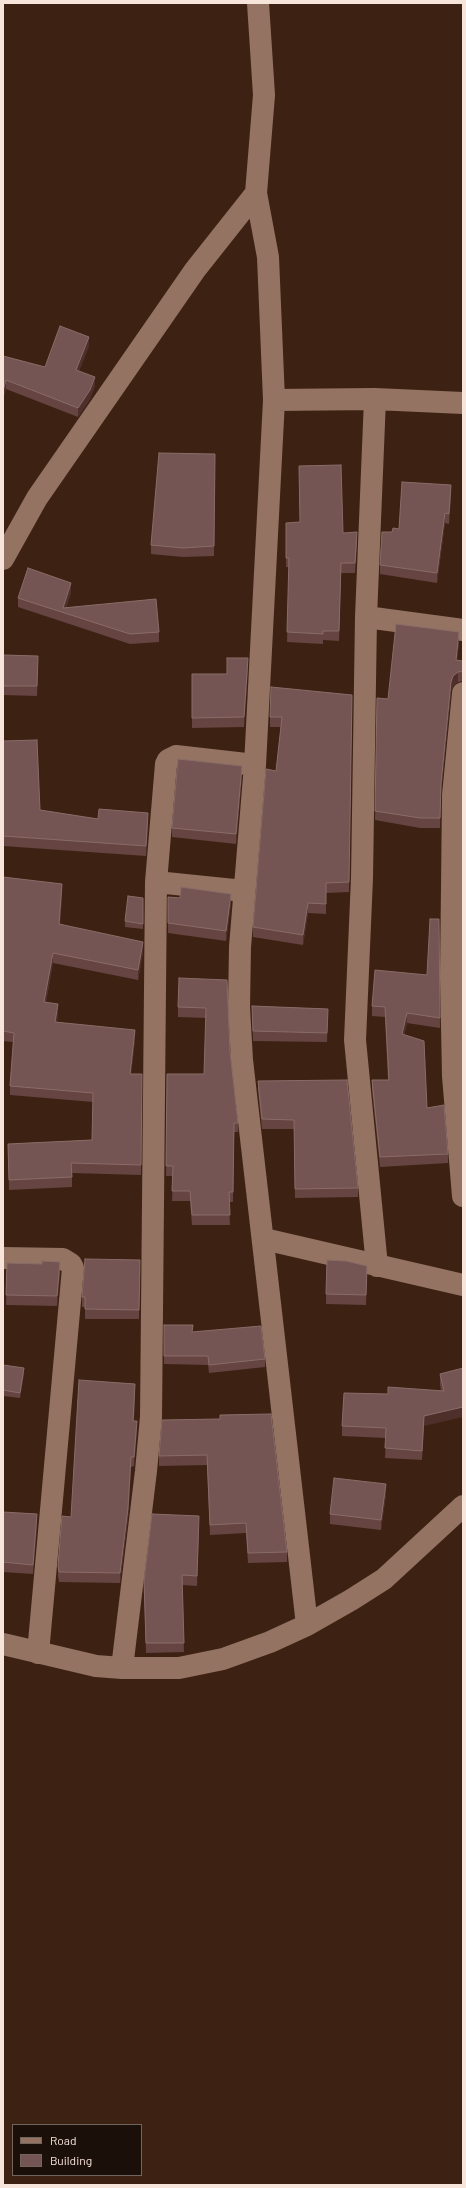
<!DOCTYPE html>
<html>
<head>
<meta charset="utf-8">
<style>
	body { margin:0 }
	#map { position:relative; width:466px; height:2188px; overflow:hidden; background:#3d2213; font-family:Barlow,sans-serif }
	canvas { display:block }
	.frame { position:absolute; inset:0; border:4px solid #f7e4db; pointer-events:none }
	.legend { position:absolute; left:12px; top:2124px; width:130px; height:52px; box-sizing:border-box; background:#1b0f09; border:1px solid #73645d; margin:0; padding:5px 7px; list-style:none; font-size:12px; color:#f7e4db }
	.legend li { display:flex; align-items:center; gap:8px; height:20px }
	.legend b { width:20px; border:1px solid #73645d }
</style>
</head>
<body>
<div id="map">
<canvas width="466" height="2188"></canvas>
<div class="frame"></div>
<ul class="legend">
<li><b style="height:5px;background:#947362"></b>Road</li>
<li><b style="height:11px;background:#755553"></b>Building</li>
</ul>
</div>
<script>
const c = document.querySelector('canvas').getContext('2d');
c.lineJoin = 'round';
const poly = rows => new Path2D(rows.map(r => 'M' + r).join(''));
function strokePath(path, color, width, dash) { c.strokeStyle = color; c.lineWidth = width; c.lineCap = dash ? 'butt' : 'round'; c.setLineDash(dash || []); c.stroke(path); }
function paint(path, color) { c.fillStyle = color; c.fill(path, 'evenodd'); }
const minor = poly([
	[256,193,268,257,274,400,255,765,240,947,239,1007,242,1060,307,1625],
	[375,399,366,617,362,878,355,1040,377,1266],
	[274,400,375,399,463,403],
	[3,559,37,498,195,270,256,193,264,95,258,3],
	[366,617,463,630],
	[463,693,453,795,451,977,453,1076,463,1196],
	[156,882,244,891],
	[264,1239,463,1285],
	[3,1258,63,1259,71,1264,73,1268,38,1653],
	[3,1644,96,1666,122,1668,179,1668,223,1659,270,1642,307,1625,351,1600,384,1579,463,1506],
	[122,1668,146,1471,151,1417,156,882,166,764,168,760,176,756,255,765]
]);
const wall = poly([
	[89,346,79,371,95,386,90,399,78,417,6,389,3,399,3,356,45,367],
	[215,454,214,556,183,557,151,554,151,545],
	[299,466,343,533,357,542,355,573,341,573,339,641,323,640,323,644,287,642,289,567,286,567,286,523,300,522],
	[451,495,449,524,445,523,437,583,380,574,380,565,392,532,399,529],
	[71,593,66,607,159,632,159,642,130,644,18,607,18,598],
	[459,642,457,660,463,661,463,681,458,682,453,686,451,692,441,794,440,828,420,828,375,820,377,698,388,699],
	[3,655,38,666,37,696,3,695],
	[248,668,244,727,192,728,192,674,227,674],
	[352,695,349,892,326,893,326,914,308,913,303,945,253,937,253,927,276,771,281,727,270,727,270,717],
	[3,741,40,810,98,819,148,823,146,856,3,846],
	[242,776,236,844,172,837,172,828],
	[3,877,62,894,60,925,143,952,138,980,53,963,46,1002,58,1014,57,1022,135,1040,131,1074,142,1074,141,1175,72,1173,72,1187,9,1190,8,1144,92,1140,93,1102,10,1095,10,1086,13,1042,3,1041],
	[168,897,231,904,226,941,168,933],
	[143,898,143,929,125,927,125,921],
	[439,919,440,1028,407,1023,404,1035,427,1108,448,1154,448,1163,380,1167,372,1090,372,1080,388,1080,385,1017,372,1016,372,1006,427,975],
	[227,980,230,1051,238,1123,238,1132,234,1132,233,1202,229,1202,230,1225,192,1225,190,1201,172,1201,173,1176,166,1176,167,1074,204,1074,206,1018,178,1017,178,1007],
	[252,1006,328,1009,327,1042,253,1041],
	[258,1081,358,1188,358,1197,295,1198,294,1129,262,1129,258,1090],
	[140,1260,139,1319,85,1319,85,1307,82,1307,82,1297],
	[7,1263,60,1272,57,1306,6,1305],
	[367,1276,366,1305,326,1304,326,1294],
	[164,1325,192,1332,265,1359,265,1367,209,1373,208,1365,164,1364],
	[3,1365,24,1373,20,1398,3,1396],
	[463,1368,424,1426,422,1460,385,1458,386,1438,342,1436,342,1426,388,1394,441,1391,440,1384,440,1374],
	[135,1394,134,1421,137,1430,134,1466,131,1467,128,1518,120,1583,59,1582,58,1576,58,1566,71,1517],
	[220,1419,287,1552,287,1562,248,1563,246,1533,210,1535,207,1465,159,1466,159,1456],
	[386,1494,381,1530,330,1524,330,1514],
	[3,1512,37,1524,33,1574,3,1572],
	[199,1526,197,1586,182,1585,184,1652,146,1653,144,1590]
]);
const shadedWall = poly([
	[89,337,89,346,76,379,76,370],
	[95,377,95,386,90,399,78,417,78,408],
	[6,380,6,389,3,400,3,391],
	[451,485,451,495,449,524,449,514],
	[445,513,445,523,437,583,437,573],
	[71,583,71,593,65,613,63,608],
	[459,632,459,642,456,669,456,660],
	[38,656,38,666,37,696,37,686],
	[248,658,248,668,244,727,244,717],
	[458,672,458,682,453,686,451,692,441,794,440,828,441,784,451,682,453,676],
	[242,766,242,776,236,844,236,834],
	[148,813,148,823,146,856,146,846],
	[62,884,62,894,59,934,59,924],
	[231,894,231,904,226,941,226,931],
	[308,903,308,913,303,945,303,935],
	[143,942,143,952,138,980,138,970],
	[53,953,53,963,44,1012,44,1002],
	[58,1004,58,1014,55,1032,55,1022],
	[407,1013,407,1023,402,1044,402,1034],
	[135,1030,135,1040,130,1083,130,1074],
	[60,1262,60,1272,57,1306,57,1296],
	[24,1368,24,1373,20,1398,20,1393],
	[135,1384,135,1394,133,1431,133,1421],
	[463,1407,463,1417,424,1426,422,1460,424,1416],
	[137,1421,137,1430,134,1466,134,1457],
	[131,1457,131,1467,128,1518,120,1583,120,1573],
	[386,1484,386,1494,381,1530,381,1520],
	[37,1514,37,1524,33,1574,33,1565],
	[199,1516,199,1526,197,1586,197,1576]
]);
const building = poly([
	[60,326,89,337,76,370,95,377,90,390,78,408,6,380,3,391,3,356,45,367,60,326],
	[159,453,215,454,214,546,183,548,151,545,159,453],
	[341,465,343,533,357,532,355,563,341,563,339,631,323,631,323,634,287,632,289,558,286,558,286,523,300,522,299,466,341,465],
	[402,482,451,485,449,514,445,513,437,573,380,565,382,532,392,532,393,528,399,529,402,482],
	[28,568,71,583,63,608,156,599,159,632,130,634,18,598,28,568],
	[396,624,459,632,456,660,463,661,463,671,458,672,453,676,451,682,441,784,440,818,420,818,375,811,377,698,388,699,396,624],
	[3,655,38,656,37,686,3,686,3,655],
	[227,658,248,658,244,717,192,718,192,674,227,674,227,658],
	[271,687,352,695,349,882,326,883,326,904,308,903,303,935,253,927,266,769,276,771,282,717,270,717,271,687],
	[37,740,40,810,98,819,99,809,148,813,146,846,3,836,3,741,37,740],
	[178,759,242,766,236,834,172,828,178,759],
	[3,877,62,884,59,924,143,942,138,970,53,953,44,1002,58,1004,55,1022,135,1030,130,1074,142,1074,141,1165,71,1163,72,1177,9,1180,8,1144,92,1140,93,1093,10,1086,14,1033,3,1031,3,877],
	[181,887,231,894,226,931,168,923,168,897,180,898,181,887],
	[128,896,143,898,143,924,125,921,128,896],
	[430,919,439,919,440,1018,407,1013,402,1034,424,1041,427,1108,444,1105,448,1154,380,1157,372,1080,389,1080,385,1007,372,1006,375,970,427,975,430,919],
	[179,978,227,980,230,1051,238,1123,234,1123,233,1192,229,1192,230,1215,192,1215,190,1191,172,1191,173,1166,166,1166,167,1074,204,1074,206,1008,178,1007,179,978],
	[252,1006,328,1009,327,1033,253,1031,252,1006],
	[347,1080,358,1188,295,1189,294,1120,262,1119,258,1081,347,1080],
	[85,1259,140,1260,139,1310,85,1309,85,1297,82,1297,85,1259],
	[327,1260,346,1261,367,1266,366,1295,326,1294,327,1260],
	[42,1261,60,1262,57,1296,6,1295,7,1263,42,1264,42,1261],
	[164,1325,193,1325,192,1332,261,1326,265,1359,209,1365,208,1356,164,1356,164,1325],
	[3,1365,24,1368,20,1393,3,1390,3,1365],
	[463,1368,463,1407,424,1416,422,1451,385,1448,386,1428,342,1426,344,1393,388,1394,388,1387,444,1391,440,1374,463,1368],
	[79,1380,135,1384,133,1421,137,1421,134,1457,131,1457,128,1508,120,1573,59,1572,58,1566,62,1516,71,1517,79,1380],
	[271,1414,287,1552,248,1553,246,1523,210,1525,207,1455,159,1456,162,1420,220,1419,220,1415,271,1414],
	[334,1478,386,1484,381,1520,330,1514,334,1478],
	[3,1512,37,1514,33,1565,3,1562,3,1512],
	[152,1514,199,1516,197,1576,182,1575,184,1643,146,1643,144,1580,152,1514]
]);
strokePath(minor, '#947362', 22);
paint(wall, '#654442');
paint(shadedWall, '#4e2f29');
paint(building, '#755553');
strokePath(building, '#896c68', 1);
</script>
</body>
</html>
